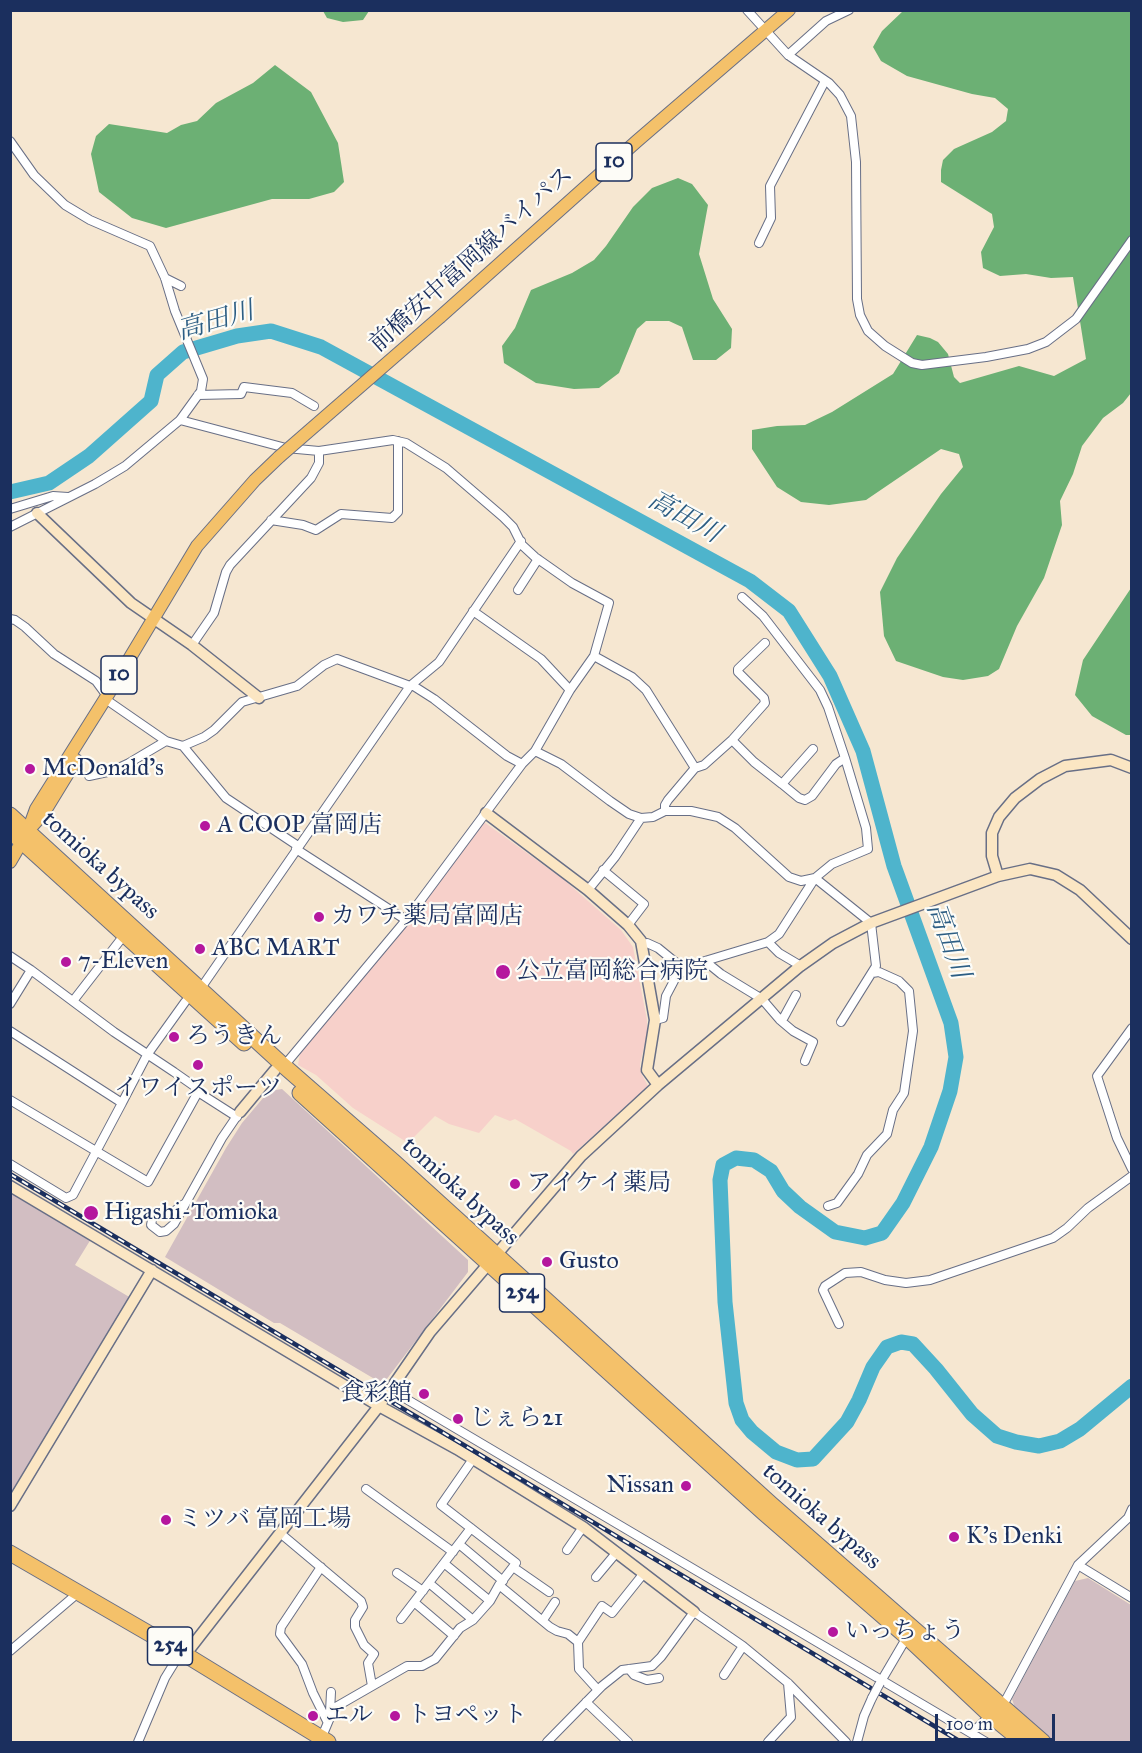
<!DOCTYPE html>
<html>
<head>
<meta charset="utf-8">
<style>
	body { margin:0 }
	#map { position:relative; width:1142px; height:1753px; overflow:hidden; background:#f6e7d1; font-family:"IM FELL Great Primer",serif }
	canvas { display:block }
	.frame { position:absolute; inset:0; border:12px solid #1b2f5e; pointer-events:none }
	.scale { position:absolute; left:935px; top:1714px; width:120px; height:27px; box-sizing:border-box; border:3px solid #1b2f5e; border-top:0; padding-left:8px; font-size:18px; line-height:21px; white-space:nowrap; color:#1b2f5e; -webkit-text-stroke:4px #fdfcf7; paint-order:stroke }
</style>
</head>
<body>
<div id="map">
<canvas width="1142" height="1753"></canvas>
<div class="frame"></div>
<div class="scale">100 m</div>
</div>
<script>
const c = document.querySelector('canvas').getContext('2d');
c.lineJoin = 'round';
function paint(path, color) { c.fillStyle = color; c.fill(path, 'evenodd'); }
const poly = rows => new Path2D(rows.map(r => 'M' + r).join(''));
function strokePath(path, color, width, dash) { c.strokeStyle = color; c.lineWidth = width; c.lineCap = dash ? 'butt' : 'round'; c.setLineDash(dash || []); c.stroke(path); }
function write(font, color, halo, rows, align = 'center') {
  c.font = font + ' "IM FELL Great Primer","Noto Serif JP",serif'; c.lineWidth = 4.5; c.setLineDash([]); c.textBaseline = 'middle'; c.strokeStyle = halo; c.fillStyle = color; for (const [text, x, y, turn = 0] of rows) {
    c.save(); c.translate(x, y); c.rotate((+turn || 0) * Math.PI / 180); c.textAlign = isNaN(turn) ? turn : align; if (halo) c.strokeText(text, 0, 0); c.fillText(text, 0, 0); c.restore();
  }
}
const built = poly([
	[484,822,563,879,621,930,633,947,647,1020,647,1034,640,1064,641,1073,648,1086,573,1154,571,1151,515,1119,510,1121,495,1115,479,1133,449,1124,435,1116,408,1143,353,1108,316,1075,298,1065,300,1053,417,913]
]);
const industrial = poly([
	[282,1089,468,1260,468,1272,383,1384,280,1323,274,1323,165,1257,226,1148,242,1123,269,1091],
	[11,1192,91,1239,75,1265,131,1298,11,1499],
	[1088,1578,1131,1605,1131,1742,1051,1742,1016,1711,1012,1699,1075,1581]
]);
const forest = poly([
	[323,11,369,11,363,20,343,22,327,18],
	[903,11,1131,11,1131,393,1123,403,1103,418,1082,446,1073,474,1060,501,1062,525,1044,578,1017,626,999,669,988,676,963,680,943,677,896,661,884,636,880,592,897,558,941,494,963,467,959,454,941,449,866,500,829,505,801,502,777,487,752,449,752,430,777,426,805,425,832,412,893,374,917,335,930,338,938,342,948,354,954,377,960,383,1019,366,1054,376,1086,359,1073,277,1051,278,1026,274,1000,276,983,268,981,252,994,227,992,214,941,182,941,170,943,160,954,149,992,132,1006,121,1008,109,995,98,972,94,907,76,881,61,873,47,882,31],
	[275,65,311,92,338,143,344,182,334,192,309,199,272,199,166,228,132,218,99,192,91,154,96,136,109,124,167,133,181,125,197,121,216,103,253,83],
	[678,178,692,184,708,205,699,254,713,299,732,329,731,348,716,360,693,360,682,327,669,321,646,321,637,329,619,373,599,388,574,389,536,383,504,363,502,346,515,328,531,290,572,273,594,260,606,246,633,207,652,188],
	[1131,588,1132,735,1126,735,1092,716,1075,695,1083,660]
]);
const river = poly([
	[10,492,49,483,89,456,151,401,157,375,183,352,237,336,271,331,321,347,750,581,789,611,830,676,863,751,894,866,951,1023,956,1057,950,1091,931,1147,903,1203,882,1233,865,1238,835,1232,800,1207,783,1191,771,1171,754,1160,736,1158,723,1165,720,1180,725,1302,736,1403,742,1420,752,1432,776,1452,797,1460,813,1459,847,1422,859,1400,873,1367,887,1347,901,1342,913,1344,936,1369,972,1414,997,1436,1016,1442,1039,1446,1060,1441,1080,1429,1132,1386]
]);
const street = poly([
	[747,10,788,55,829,83,840,95,851,116,856,162,857,299,860,315,868,331,885,346,912,363,922,365,986,357,1028,349,1046,342,1076,319,1132,240],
	[788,55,826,21,849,10],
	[10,141,34,175,65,205,90,220,150,246,165,278,175,311,203,379,201,391,180,420,125,466,95,484,10,527],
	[759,243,771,218,770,186,825,81],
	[165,278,181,286],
	[198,395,241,394,244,387,292,393,314,406],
	[180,420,286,448,319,451,393,440,406,443,446,468,503,517,513,527,522,545,535,557,572,583,609,603,594,656,570,690,535,751,522,764,406,920,283,1067],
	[10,509,53,496,68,497],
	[271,520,303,525,316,530,341,514,392,518,398,512,398,441],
	[518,590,538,559],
	[473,611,541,659,570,690],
	[10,619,15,620,25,627,54,654,96,681,107,696],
	[192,645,214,613,226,572,230,565,311,478,319,463,319,451],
	[594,656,632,677,646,690,695,768,668,800,665,805,665,811],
	[412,685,434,699,507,756,522,764],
	[111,703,166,741,183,746,226,798,298,846],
	[732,740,754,762,782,784,813,749],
	[183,746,204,737,214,730,242,702,297,686,324,665,337,659,410,686],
	[535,751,561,764,610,801,629,814,641,818,653,817,665,811,691,811,718,817,735,828,789,877,801,881,815,878,871,923,876,966,841,1022],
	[695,768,704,765,732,740,765,703,764,698,738,672,738,669,765,643],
	[89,776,112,771,129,763,166,741],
	[782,784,799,798,805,800,812,796,836,764,845,758],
	[296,849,406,920],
	[603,870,644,904,628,925],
	[588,890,615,857,641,818],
	[768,942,779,953,801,966],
	[641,945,647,943,658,948,685,970],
	[10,956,31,970],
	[705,961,721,974,762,999,780,1020,793,1031,813,1042,805,1061],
	[201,988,410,686,439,662,521,541],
	[73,1001,125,934],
	[10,1004,31,970,114,1032,174,1072,194,1086,198,1092,237,1117],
	[655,1020,663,1018,666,996,676,977,685,970,705,961,768,942,779,934,815,878,832,864,868,849,866,828,845,758,828,707,820,690,763,616,742,597],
	[780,1020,784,1017,796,995],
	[1132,1028,1097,1076,1117,1138,1132,1169],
	[10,1031,122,1103,147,1055,185,1002],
	[10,1100,148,1182,198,1092],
	[10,1164,66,1198,73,1195,122,1103],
	[184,1204,173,1212,153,1215,151,1225,160,1232,166,1231,174,1224,222,1138,239,1113],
	[828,1206,837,1203,858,1174,867,1155,887,1134,893,1110,904,1093,913,1031,909,991,899,981,879,972,872,973],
	[839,1324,823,1290,825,1286,845,1273,861,1272,885,1280,906,1283,930,1280,977,1264,1053,1238,1067,1228,1088,1208,1132,1176],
	[391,1390,986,1742],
	[366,1489,453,1552],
	[280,1533,361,1601,363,1607,355,1620,355,1627,364,1645,374,1654,368,1663,372,1686],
	[459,1544,503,1581],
	[567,1550,583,1527],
	[445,1564,490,1601],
	[1078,1565,1132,1598],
	[321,1567,281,1627,280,1634,302,1664,313,1693,327,1721],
	[513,1567,549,1592],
	[397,1573,423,1591],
	[596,1577,617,1552],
	[429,1583,473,1620],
	[499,1585,550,1627,557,1631,568,1634,578,1642],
	[414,1602,454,1636],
	[401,1619,471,1528],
	[543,1620,555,1602],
	[10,1651,78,1593],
	[629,1669,634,1675,647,1680,659,1678],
	[724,1675,743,1646],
	[880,1683,907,1637],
	[598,1690,579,1669,578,1642,602,1606,612,1613,644,1573],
	[586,1702,628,1742],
	[1001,1709,1078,1565,1128,1518,1132,1509],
	[330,1712,331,1692],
	[966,1730,977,1728,991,1715],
	[321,1739,334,1708,407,1666,422,1666,435,1659,460,1628,473,1620,490,1601,499,1585,516,1563,441,1505,473,1459],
	[138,1742,165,1678,181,1652],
	[547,1742,602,1686,622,1670,652,1666,661,1657,694,1612,743,1646,788,1683,846,1742],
	[768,1742,791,1717,788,1683],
	[857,1742,864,1716,872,1698]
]);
const secondary = poly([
	[37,513,131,603,192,645,259,698],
	[486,813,588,890,628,925,641,941,655,1020,647,1070,658,1085],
	[998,876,992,856,992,833,999,817,1015,798,1040,779,1065,766,1111,760,1132,768],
	[240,1112,275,1070],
	[10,1186,379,1406,457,1449,583,1527,694,1612],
	[10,1506,152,1270],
	[185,1655,379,1406,430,1332,581,1156,658,1085,799,967,833,943,871,923,998,876,1030,869,1056,875,1080,890,1132,939]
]);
const primary = poly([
	[440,317,637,141,789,10],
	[33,825,43,814,76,760],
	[10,862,28,831,36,809,107,696,197,546,255,480,279,457]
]);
const highway = poly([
	[10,815,284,1066,394,1162,771,1504,1043,1742],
	[10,831,244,1043],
	[300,1093,764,1513,907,1637,991,1716,1023,1742],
	[10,1553,181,1652,328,1742]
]);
const rail = poly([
	[10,1174,961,1742]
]);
const streetBridge = poly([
	[872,1698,880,1683]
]);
const primaryBridge = poly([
	[279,457,440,317]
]);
const markers = [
	[30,769,6,"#b5179e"],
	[205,826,6,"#b5179e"],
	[319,917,6,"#b5179e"],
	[200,949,6,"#b5179e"],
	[66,962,6,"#b5179e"],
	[503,972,8,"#b5179e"],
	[174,1037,6,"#b5179e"],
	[198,1065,6,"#b5179e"],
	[515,1184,6,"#b5179e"],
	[91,1213,8,"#b5179e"],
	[547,1262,6,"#b5179e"],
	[424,1394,6,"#b5179e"],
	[458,1419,6,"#b5179e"],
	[686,1486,6,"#b5179e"],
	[166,1520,6,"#b5179e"],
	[954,1537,6,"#b5179e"],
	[833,1632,6,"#b5179e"],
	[313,1716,6,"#b5179e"],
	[395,1716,6,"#b5179e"]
];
const shields = [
	[614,162,36],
	[119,675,36],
	[522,1293,45],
	[170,1646,45]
];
const shieldNames = [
	["10",614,162],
	["10",119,675],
	["254",522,1293],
	["254",170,1646]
];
const streetNames = [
	["前橋安中富岡線バイパス",472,260,-42],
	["tomioka bypass",100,866,42],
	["tomioka bypass",460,1192,42],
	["tomioka bypass",821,1517,41]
];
const poiNames = [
	["McDonald's",42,769],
	["A COOP 富岡店",217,826],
	["カワチ薬局富岡店",331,917],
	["ABC MART",212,949],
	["7-Eleven",78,962],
	["公立富岡総合病院",516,972],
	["ろうきん",186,1037],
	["イワイスポーツ",198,1089,"center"],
	["アイケイ薬局",527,1184],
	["Higashi-Tomioka",104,1213],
	["Gusto",559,1262],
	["食彩館",412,1394,"right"],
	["じぇら21",470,1419],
	["Nissan",674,1486,"right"],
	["ミツバ 富岡工場",178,1520],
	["K's Denki",966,1537],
	["いっちょう",845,1632],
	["エル",325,1716],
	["トヨペット",407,1716]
];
const waterNames = [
	["高田川",216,322,-16],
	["高田川",684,518,29],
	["高田川",947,941,70]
];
paint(built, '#f7d0ca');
paint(industrial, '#d2bec2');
paint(forest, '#6cb074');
strokePath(river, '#4eb4cc', 15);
strokePath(street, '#686f86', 10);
strokePath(secondary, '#686f86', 13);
strokePath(primary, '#686f86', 14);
strokePath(highway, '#686f86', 17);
strokePath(street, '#fff', 8);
strokePath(secondary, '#fbe6c3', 10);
strokePath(primary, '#f4c16a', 12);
strokePath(highway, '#f4c16a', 15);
strokePath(rail, '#1b2f5e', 4.5);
strokePath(rail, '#fdfcf7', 2, [7]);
strokePath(streetBridge, '#686f86', 10, []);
strokePath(primaryBridge, '#686f86', 14, []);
strokePath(streetBridge, '#fff', 8);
strokePath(primaryBridge, '#f4c16a', 12);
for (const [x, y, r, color] of markers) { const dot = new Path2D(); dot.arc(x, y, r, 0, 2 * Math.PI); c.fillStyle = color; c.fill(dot); strokePath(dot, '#fdfcf7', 2); }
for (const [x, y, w] of shields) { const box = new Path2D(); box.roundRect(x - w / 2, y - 19, w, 38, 4.5); c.fillStyle = '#fdfcf7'; c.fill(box); strokePath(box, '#1b2f5e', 1.5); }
write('bold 22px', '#1b2f5e', null, shieldNames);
write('24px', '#1b2f5e', '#fdfcf7', streetNames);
write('24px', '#1b2f5e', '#fdfcf7', poiNames, 'left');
write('italic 26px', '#2d5e84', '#fdfcf7', waterNames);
</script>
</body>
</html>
